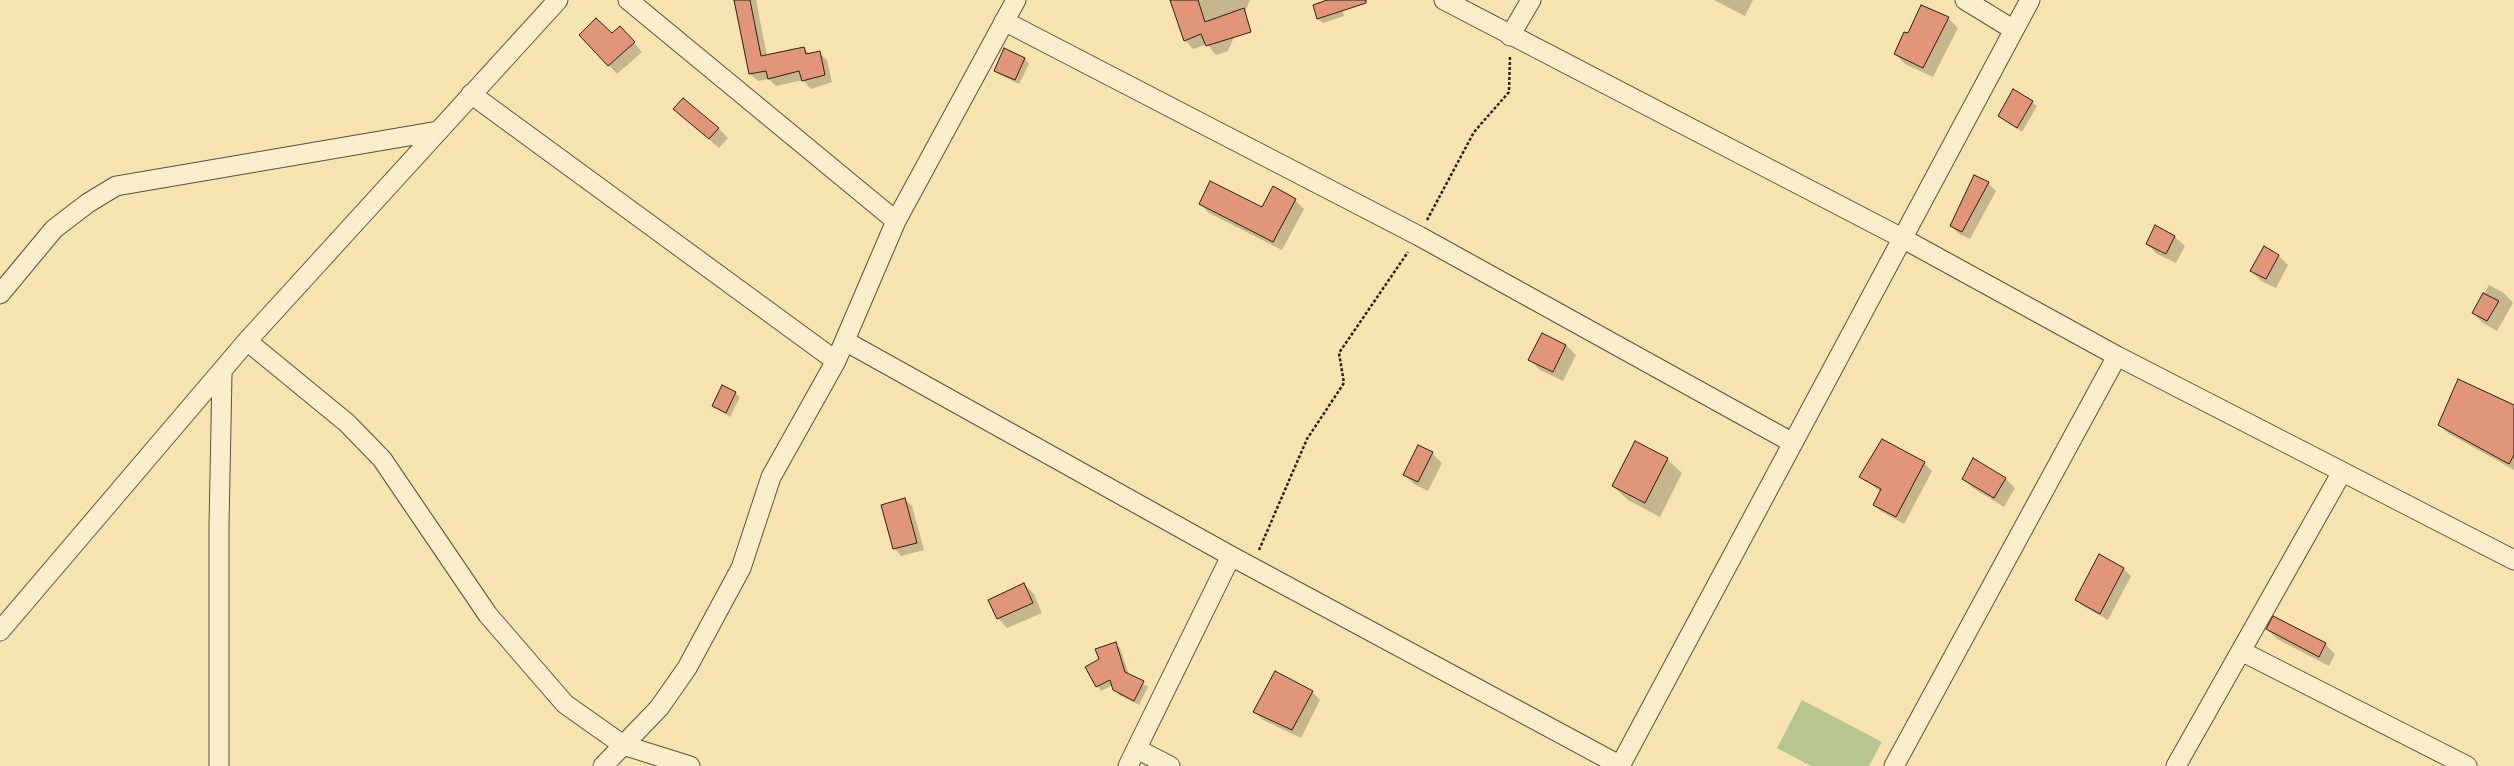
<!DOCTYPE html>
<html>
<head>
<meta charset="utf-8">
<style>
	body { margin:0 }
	canvas { display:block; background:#f6e3b0 }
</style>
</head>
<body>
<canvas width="2514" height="766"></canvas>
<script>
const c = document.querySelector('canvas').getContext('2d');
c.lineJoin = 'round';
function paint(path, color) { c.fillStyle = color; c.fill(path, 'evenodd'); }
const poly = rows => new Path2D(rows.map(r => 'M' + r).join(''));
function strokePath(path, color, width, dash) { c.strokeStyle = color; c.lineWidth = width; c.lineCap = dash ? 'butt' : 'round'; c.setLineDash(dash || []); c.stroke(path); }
const green = poly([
	[1802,700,1882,742,1869,766,1811,766,1777,748]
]);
const shadow = poly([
	[735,0,756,0,767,56,804,48,810,55,819,53,827,60,832,82,811,89,803,80,776,86,769,79,758,81,750,74],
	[1171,0,1250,0,1228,51,1216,55,1207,44,1193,49,1185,40],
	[1330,0,1337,0,1340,3,1344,16,1323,23,1318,19],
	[1714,0,1753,0,1745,16],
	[1948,18,1958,28,1933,77,1905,64,1895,54,1909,35],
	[581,35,628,36,642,52,617,74],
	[1025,59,1029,64,1019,84,1000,75,995,70],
	[2032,102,2037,106,2022,132,1999,116],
	[674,109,718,128,728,138,719,148],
	[1988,183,1996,191,1970,239,1959,234,1951,226],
	[1295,200,1304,209,1282,250,1209,213,1200,204,1262,209],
	[2155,227,2175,237,2185,246,2176,263,2157,254,2147,244],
	[2279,256,2288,265,2276,288,2261,281,2251,271],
	[2489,285,2504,293,2513,303,2497,331,2483,323,2473,313],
	[1566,345,1576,355,1563,381,1540,370,1530,360],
	[735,393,740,397,730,417,713,406],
	[2514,406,2514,470,2448,433,2439,425],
	[1432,453,1442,463,1428,491,1414,484,1404,475],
	[1667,459,1682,473,1660,517,1628,500,1613,486],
	[1924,463,1932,471,1904,524,1882,512,1874,505,1881,492,1860,476],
	[2005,478,2015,488,2004,507,1973,488,1963,479],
	[905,499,912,506,924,550,901,556,894,548],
	[2099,556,2124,569,2131,576,2108,620,2083,606,2076,599],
	[1024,584,1034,594,1042,613,1007,628,998,618],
	[2267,629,2325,644,2335,654,2329,666,2277,639],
	[1115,643,1120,648,1129,675,1148,687,1139,705,1119,695,1113,685,1101,691,1086,667,1100,660],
	[1312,692,1320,700,1301,738,1263,720,1255,712]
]);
const building = poly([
	[734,0,750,0,761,56,804,47,806,54,820,51,825,75,802,81,799,71,768,79,766,71,749,74,734,0],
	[1170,0,1198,0,1205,22,1244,8,1251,32,1206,46,1201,34,1184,41,1170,0],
	[1327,0,1366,0,1366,3,1317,19,1313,5,1327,0],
	[1921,5,1949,17,1923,68,1894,54,1904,32,1908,33,1921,5],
	[596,18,612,33,620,26,635,42,608,66,579,35,596,18],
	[1004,48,1025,58,1015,80,994,71,1004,48],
	[2013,89,2033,101,2017,128,1998,116,2013,89],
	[683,98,719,128,709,139,673,109,683,98],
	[1974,175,1989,182,1962,232,1950,226,1974,175],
	[1210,181,1262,207,1273,186,1296,199,1273,242,1199,204,1210,181],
	[2155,225,2175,236,2166,254,2146,244,2155,225],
	[2264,246,2279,255,2266,279,2250,271,2264,246],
	[2483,293,2499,301,2487,321,2472,313,2483,293],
	[1542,333,1566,345,1553,372,1528,360,1542,333],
	[2458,379,2514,405,2514,455,2509,464,2438,425,2458,379],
	[722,385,736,392,726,413,712,406,722,385],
	[1882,439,1925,462,1896,517,1873,505,1881,489,1859,477,1882,439],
	[1635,441,1668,458,1645,503,1612,486,1635,441],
	[1418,445,1433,452,1418,482,1403,475,1418,445],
	[1973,458,2006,478,1994,498,1962,479,1973,458],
	[905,498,917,543,893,549,881,505,905,498],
	[2099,554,2124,568,2100,614,2075,600,2099,554],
	[1024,583,1033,603,997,619,988,600,1024,583],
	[2273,616,2326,643,2319,657,2266,629,2273,616],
	[1116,642,1125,672,1144,681,1134,701,1113,690,1110,680,1096,687,1085,667,1099,659,1095,649,1116,642],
	[1275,671,1313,691,1292,730,1253,712,1275,671]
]);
const path = poly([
	[1427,220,1474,132,1509,92,1510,56],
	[1259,550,1307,439,1344,383,1339,353,1408,252]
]);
const minor = poly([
	[628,0,896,221],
	[1444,0,1902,238,2117,356,2514,560],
	[1965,0,2014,30],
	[1004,21,1419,236,1793,443],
	[1510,36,1531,0],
	[471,94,836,361],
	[0,294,54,229,88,203,116,186,438,131],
	[247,341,347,423,382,459,488,615,565,704,623,745,690,766],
	[845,341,1231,556,1621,766],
	[0,631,247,341,558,0],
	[2241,651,2467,766],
	[1137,749,1170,766],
	[219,766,219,526,222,374],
	[603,766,659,708,687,668,741,568,771,477,836,361,896,221,1016,0],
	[1128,766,1231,556],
	[1620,766,2030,0],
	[1894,766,2117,356],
	[2176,766,2342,472]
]);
paint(green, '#b7c58f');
paint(shadow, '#0003');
paint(building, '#e29679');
strokePath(building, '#2a1f17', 1);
strokePath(minor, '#5d503d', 21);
strokePath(path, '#2a1f17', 2.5, [3, 2]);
strokePath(minor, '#f9edcc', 19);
</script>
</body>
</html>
